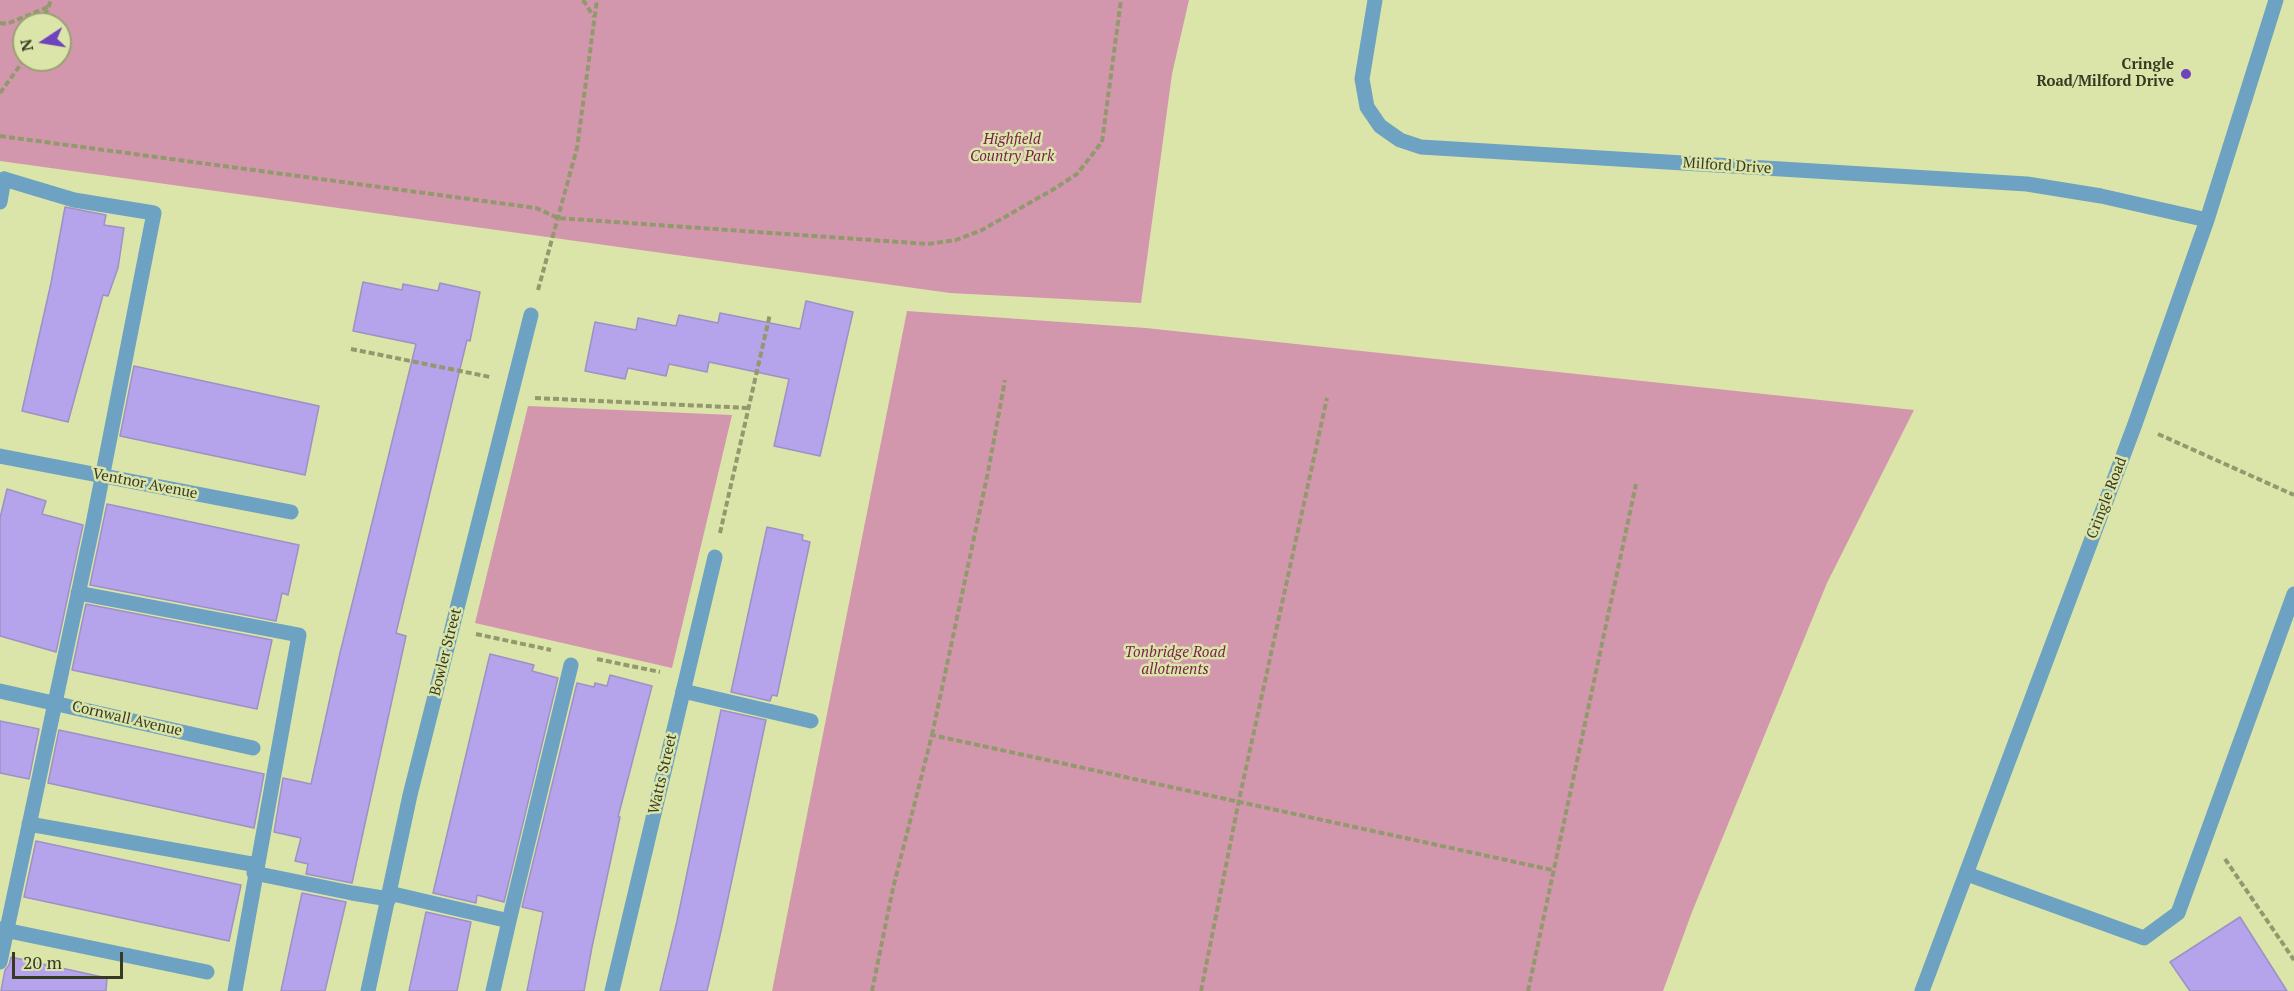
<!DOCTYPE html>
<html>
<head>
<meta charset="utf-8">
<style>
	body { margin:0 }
	#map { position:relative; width:2294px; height:991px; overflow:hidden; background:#dbe5a9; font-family:"PT Serif",serif }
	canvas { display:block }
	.north { position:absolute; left:12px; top:12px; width:60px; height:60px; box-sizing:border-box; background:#dbe5a9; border:2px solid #99a173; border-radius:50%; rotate:258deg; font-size:16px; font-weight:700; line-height:24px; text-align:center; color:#373a22 }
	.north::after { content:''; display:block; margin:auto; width:21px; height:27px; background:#6e43bb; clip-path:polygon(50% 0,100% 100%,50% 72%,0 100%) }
	.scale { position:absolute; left:12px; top:952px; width:111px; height:27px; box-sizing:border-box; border:3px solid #373a22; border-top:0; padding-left:8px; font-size:18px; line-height:21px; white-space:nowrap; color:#373a22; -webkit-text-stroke:4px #dbe5a9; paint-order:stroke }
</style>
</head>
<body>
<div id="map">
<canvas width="2294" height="991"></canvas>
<div class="north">N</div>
<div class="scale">20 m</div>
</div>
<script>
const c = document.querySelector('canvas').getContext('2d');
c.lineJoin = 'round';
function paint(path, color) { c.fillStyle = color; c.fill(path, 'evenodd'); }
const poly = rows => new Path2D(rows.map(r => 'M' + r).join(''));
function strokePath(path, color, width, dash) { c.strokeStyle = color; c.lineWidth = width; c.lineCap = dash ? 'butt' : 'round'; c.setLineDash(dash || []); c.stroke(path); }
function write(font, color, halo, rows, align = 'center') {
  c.font = font + ' "PT Serif",serif'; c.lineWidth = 5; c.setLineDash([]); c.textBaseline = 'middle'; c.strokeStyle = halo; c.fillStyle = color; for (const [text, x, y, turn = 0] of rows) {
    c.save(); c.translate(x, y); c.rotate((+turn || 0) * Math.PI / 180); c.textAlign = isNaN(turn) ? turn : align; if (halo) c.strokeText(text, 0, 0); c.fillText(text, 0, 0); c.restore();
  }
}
const green = poly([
	[0,0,1189,0,1172,74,1141,303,950,293,0,161],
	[24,24,60,24,60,60,24,60],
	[907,311,1146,328,1914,410,1827,583,1692,912,1663,991,772,991],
	[528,406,732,415,672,668,475,623]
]);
const building = poly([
	[65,207,106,215,104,225,124,228,118,268,108,296,103,295,68,422,22,411,51,283,65,207],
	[363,282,402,290,403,284,438,291,440,283,480,292,470,341,467,340,396,633,406,636,352,883,306,874,308,864,295,861,301,838,274,832,283,778,311,784,340,653,416,344,353,331,363,282],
	[806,301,853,312,820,456,774,446,789,379,709,362,707,372,669,364,666,376,628,368,625,379,585,371,595,322,636,330,638,318,676,326,679,315,718,323,720,313,800,329,806,301],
	[134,366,319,406,305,475,120,436,134,366],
	[7,489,46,501,42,514,83,525,56,652,0,636,0,518,7,489],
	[107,504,299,545,288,595,282,593,276,621,90,585,107,504],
	[767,527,803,535,802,540,810,542,777,696,772,695,770,701,731,692,767,527],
	[86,604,272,640,257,709,72,670,86,604],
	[490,654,534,665,532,671,558,678,504,902,477,895,476,903,433,893,490,654],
	[610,675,652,686,618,817,620,817,592,947,584,991,527,991,543,912,522,907,577,683,594,687,595,683,607,686,610,675],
	[721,710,766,720,721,931,707,991,660,991,677,921,721,710],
	[0,721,39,729,29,779,0,773,0,721],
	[59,730,264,774,254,828,48,783,59,730],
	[36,841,241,885,229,941,24,897,36,841],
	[302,893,346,902,325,991,281,991,302,893],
	[426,912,471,922,457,991,409,991,426,912],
	[2240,917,2287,991,2190,991,2170,962,2240,917],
	[11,957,107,978,106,991,1,991,5,970,9,965,11,957]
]);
const path = poly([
	[583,0,594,17],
	[0,23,7,24,48,7],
	[42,24,51,0],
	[0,93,24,60],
	[0,136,536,208,558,218,928,244,956,240,982,230,1054,189,1077,174,1102,142,1121,0],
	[538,290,577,148,597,0],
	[351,349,490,377],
	[535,398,749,408],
	[2158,434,2294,495],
	[720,533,770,314],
	[476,634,551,650],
	[597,659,660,672],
	[932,735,988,472,1005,380],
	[2225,859,2294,960],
	[872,991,893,888,932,735,1552,870],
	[1201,991,1239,800,1327,398],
	[1528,991,1636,484]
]);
const service = poly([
	[78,593,299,635,235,991],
	[683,691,811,721],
	[29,824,257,865],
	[254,873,352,893,389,899],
	[1967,874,2144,938,2178,913,2294,594],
	[389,893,509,921,493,991],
	[509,921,571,665],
	[0,962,93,524,154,213,74,200,4,179]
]);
const minor = poly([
	[1375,0,1362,79,1367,107,1380,126,1400,140,1421,147,2027,184,2101,196,2207,220],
	[0,202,4,179],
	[0,456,291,512],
	[0,691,253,748],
	[0,929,207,972],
	[368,991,410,795,531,315],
	[612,991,715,557],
	[1922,991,2135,424,2207,220,2276,0]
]);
const markers = [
	[2186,74,6,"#6e43bb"]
];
const poiNames = [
	["Cringle",2174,65],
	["Road/Milford Drive",2174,82]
];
const parkNames = [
	["Highfield",1012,140],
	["Country Park",1012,157],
	["Tonbridge Road",1175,653],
	["allotments",1175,670]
];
const streetNames = [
	["Milford Drive",1727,166,4],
	["Ventnor Avenue",145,484,11],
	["Cringle Road",2107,498,-69],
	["Bowler Street",446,652,-76],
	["Cornwall Avenue",127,719,13],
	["Watts Street",663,774,-77]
];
paint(green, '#d397ad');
paint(building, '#b5a3eb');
strokePath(building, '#9d91c5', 1.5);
strokePath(path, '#92996d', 4, [6, 3]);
strokePath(service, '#6da2c2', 15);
strokePath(minor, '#6da2c2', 15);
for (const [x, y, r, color] of markers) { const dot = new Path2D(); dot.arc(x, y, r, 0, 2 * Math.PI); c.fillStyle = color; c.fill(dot); strokePath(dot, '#dbe5a9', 2); }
write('bold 15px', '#373a22', '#dbe5a9', poiNames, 'right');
write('italic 15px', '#7a1e4b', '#dbe5a9', parkNames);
write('15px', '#373a22', '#dbe5a9', streetNames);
</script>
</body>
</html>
